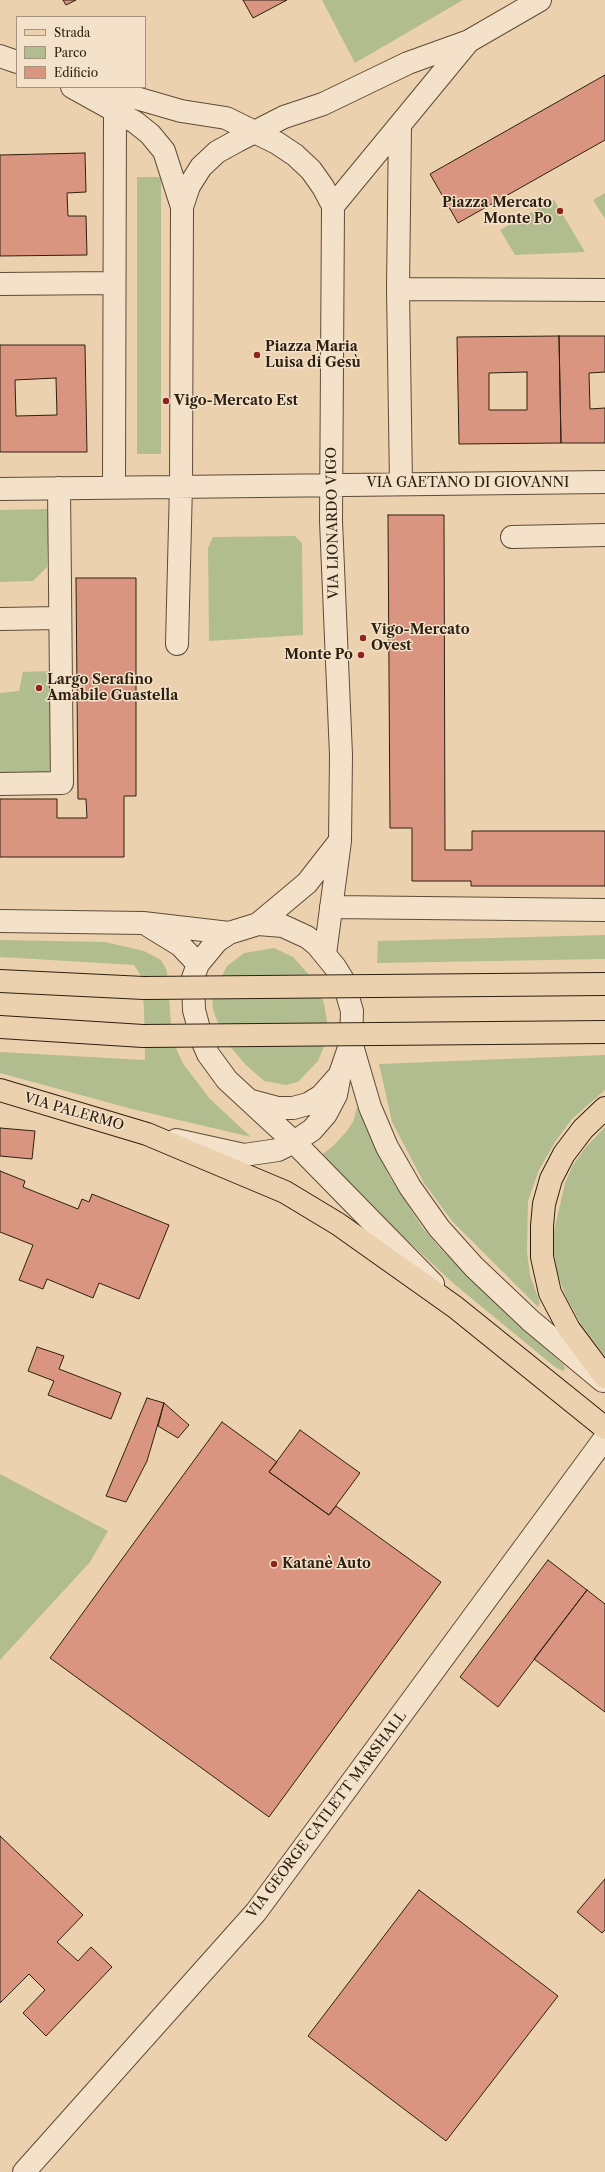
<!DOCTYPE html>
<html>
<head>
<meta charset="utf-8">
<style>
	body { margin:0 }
	#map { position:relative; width:605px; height:2172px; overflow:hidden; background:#ecd1ae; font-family:"Libre Caslon Text",serif }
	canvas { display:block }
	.legend { position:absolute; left:16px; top:16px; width:130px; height:72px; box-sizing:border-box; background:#f3e1ca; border:1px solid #a49480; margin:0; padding:5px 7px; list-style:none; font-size:12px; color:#2e2010 }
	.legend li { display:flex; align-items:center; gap:8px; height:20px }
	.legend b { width:20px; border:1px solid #a49480 }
</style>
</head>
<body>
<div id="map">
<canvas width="605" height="2172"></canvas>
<ul class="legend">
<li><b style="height:5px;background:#ecd1ae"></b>Strada</li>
<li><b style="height:11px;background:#b2bd8f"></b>Parco</li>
<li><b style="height:11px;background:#da9580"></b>Edificio</li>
</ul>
</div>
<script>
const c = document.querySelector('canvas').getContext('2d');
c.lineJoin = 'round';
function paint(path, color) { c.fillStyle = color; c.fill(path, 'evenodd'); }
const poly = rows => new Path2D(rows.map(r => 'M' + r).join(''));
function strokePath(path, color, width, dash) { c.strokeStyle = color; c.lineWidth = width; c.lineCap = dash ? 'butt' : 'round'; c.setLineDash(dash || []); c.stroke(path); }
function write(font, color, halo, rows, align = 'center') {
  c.font = font + ' "Libre Caslon Text",serif'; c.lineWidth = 3; c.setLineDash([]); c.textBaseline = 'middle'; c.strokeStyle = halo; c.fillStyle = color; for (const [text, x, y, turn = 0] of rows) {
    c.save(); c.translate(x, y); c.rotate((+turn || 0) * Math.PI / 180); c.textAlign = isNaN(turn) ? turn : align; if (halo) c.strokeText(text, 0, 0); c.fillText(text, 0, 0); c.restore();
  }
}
const green = poly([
	[322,0,463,0,355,63],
	[137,177,161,177,161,454,137,454],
	[605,193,605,219,593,200],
	[554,200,585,252,515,255,500,230],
	[49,509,47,567,33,581,0,582,0,510],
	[295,536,302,543,303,635,209,641,208,548,213,537],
	[50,671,51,768,46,774,0,774,0,693,19,691,23,672],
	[605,935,605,959,377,963,378,941],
	[0,940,105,942,144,951,161,960,167,971,171,1024,177,1051,184,1065,210,1099,251,1137,132,1109,0,1073,0,1052,145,1060,144,1008,141,976,134,965,0,957],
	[274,948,293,957,311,977,324,1003,328,1027,325,1044,318,1061,298,1082,286,1085,264,1081,246,1065,225,1041,213,1010,212,995,227,966,244,953],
	[605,1055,605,1090,572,1119,555,1142,539,1170,528,1201,527,1252,530,1275,540,1303,538,1307,452,1221,424,1183,392,1122,379,1064],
	[357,1107,389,1176,422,1227,438,1246,491,1299,564,1365,565,1369,563,1371,555,1367,454,1284,361,1197,321,1155,332,1147,347,1131,353,1122],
	[605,1127,605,1356,581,1324,566,1297,557,1272,554,1253,554,1231,565,1183,573,1165,585,1148],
	[0,1474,108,1531,90,1562,0,1660]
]);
const building = poly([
	[63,0,76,0,66,5,63,0],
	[243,0,287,0,253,18,243,0],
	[605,75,605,140,458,223,430,174,605,75],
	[85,153,86,192,67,193,68,216,86,216,87,255,0,256,0,155,85,153],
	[559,336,561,443,459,444,457,337,559,336],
	[527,372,527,410,489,410,489,373,527,372],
	[559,336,605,336,605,372,589,373,590,409,605,408,605,443,561,443,559,336],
	[0,345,85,345,87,452,0,452,0,345],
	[56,378,57,415,16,416,15,380,56,378],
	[388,515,444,515,445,850,472,850,472,831,605,831,605,886,471,886,471,881,412,881,412,828,390,828,388,515],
	[76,578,136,578,136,796,124,796,124,857,0,857,0,799,57,799,57,818,87,818,86,799,78,799,76,578],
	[0,1128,35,1131,32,1159,0,1156,0,1128],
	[0,1171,25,1181,23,1187,78,1209,82,1199,89,1202,92,1194,169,1225,139,1299,99,1283,93,1298,47,1279,43,1289,19,1280,33,1245,0,1232,0,1171],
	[37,1347,64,1356,59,1369,121,1393,111,1419,48,1395,54,1381,28,1371,37,1347],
	[147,1398,164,1403,147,1461,126,1502,106,1496,147,1398],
	[164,1403,189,1425,178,1438,158,1426,164,1403],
	[222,1422,277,1462,269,1472,329,1515,336,1506,441,1582,269,1817,50,1658,222,1422],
	[300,1430,360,1473,329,1515,269,1472,300,1430],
	[548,1560,587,1590,498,1707,460,1677,548,1560],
	[587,1590,605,1604,605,1712,534,1659,587,1590],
	[0,1836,83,1915,57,1942,78,1961,91,1947,112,1967,46,2036,23,2013,45,1990,29,1974,0,2003,0,1836],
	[605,1879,605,1930,602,1933,577,1912,605,1879],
	[419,1890,558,1996,446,2141,308,2036,419,1890]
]);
const minor = poly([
	[0,56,17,62],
	[72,87,135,122,150,134,164,151,182,207],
	[98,87,181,111,226,118,277,143,295,155,311,170,323,187,333,206,331,521,341,755,340,841,325,954],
	[400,126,398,289,401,484],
	[333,206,468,42],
	[0,284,114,283],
	[398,289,605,290],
	[114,487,115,110],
	[0,489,605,482],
	[512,537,605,535],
	[0,619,60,618],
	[177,644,181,485,182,207,189,186,201,167,217,152,237,141,284,117,323,104,408,63,469,41,540,0],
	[0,784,62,783,59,488],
	[331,907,605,910],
	[0,921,143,923,229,933],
	[258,924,307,883,339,842],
	[149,926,180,945,198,964],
	[351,1042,370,1107,387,1147,410,1187,439,1228,474,1267,531,1321,603,1381],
	[252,1101,278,1108,293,1108,308,1104,321,1096,337,1078],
	[176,1140,244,1155,278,1150,294,1142,312,1130,326,1114,336,1095,340,1074,351,1042,352,1011,343,980,335,967,317,945,307,937,283,926,258,924,229,933,217,941,198,964,193,978,194,1010,202,1040,208,1054,227,1080,294,1142,433,1284],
	[24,2172,256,1912,605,1438]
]);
const major = poly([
	[0,981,144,988],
	[376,986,605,984],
	[0,1027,143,1036],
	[378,1034,605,1032],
	[0,1090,147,1134,285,1192,338,1224,455,1307,605,1428],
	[605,1108,583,1129,564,1154,551,1179,544,1204,542,1226,542,1257,550,1293,569,1329,605,1377]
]);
const majorBridge = poly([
	[144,988,376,986],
	[143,1036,378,1034]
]);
const markers = [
	[560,211,4,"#8f2418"],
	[257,355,4,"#8f2418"],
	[166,401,4,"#8f2418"],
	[363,638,4,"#8f2418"],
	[361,655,4,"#8f2418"],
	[39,688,4,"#8f2418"],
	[274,1564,4,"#8f2418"]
];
const poiNames = [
	["Piazza Mercato",552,203,"right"],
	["Monte Po",552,219,"right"],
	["Piazza Maria",265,347],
	["Luisa di Gesù",265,363],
	["Vigo-Mercato Est",174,401],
	["Vigo-Mercato",371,630],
	["Ovest",371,646],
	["Monte Po",353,655,"right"],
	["Largo Serafino",47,680],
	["Amabile Guastella",47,696],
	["Katanè Auto",282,1564]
];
const streetNames = [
	["VIA GAETANO DI GIOVANNI",468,483],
	["VIA LIONARDO VIGO",333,523,-91],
	["VIA PALERMO",74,1112,16],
	["VIA GEORGE CATLETT MARSHALL",327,1815,-53]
];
paint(green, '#b2bd8f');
paint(building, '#da9580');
strokePath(building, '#2e2010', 1);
strokePath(minor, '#5e4c38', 24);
strokePath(major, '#2e2010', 24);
strokePath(minor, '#f3e1ca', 22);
strokePath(major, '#ecd1ae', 22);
strokePath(majorBridge, '#2e2010', 24, []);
strokePath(majorBridge, '#ecd1ae', 22);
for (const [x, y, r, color] of markers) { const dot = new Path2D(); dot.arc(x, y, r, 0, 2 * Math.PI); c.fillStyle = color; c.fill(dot); strokePath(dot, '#f3e1ca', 1.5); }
write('bold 14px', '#2e2010', '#f3e1ca', poiNames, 'left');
write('14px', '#2e2010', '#f3e1ca', streetNames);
</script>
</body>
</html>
